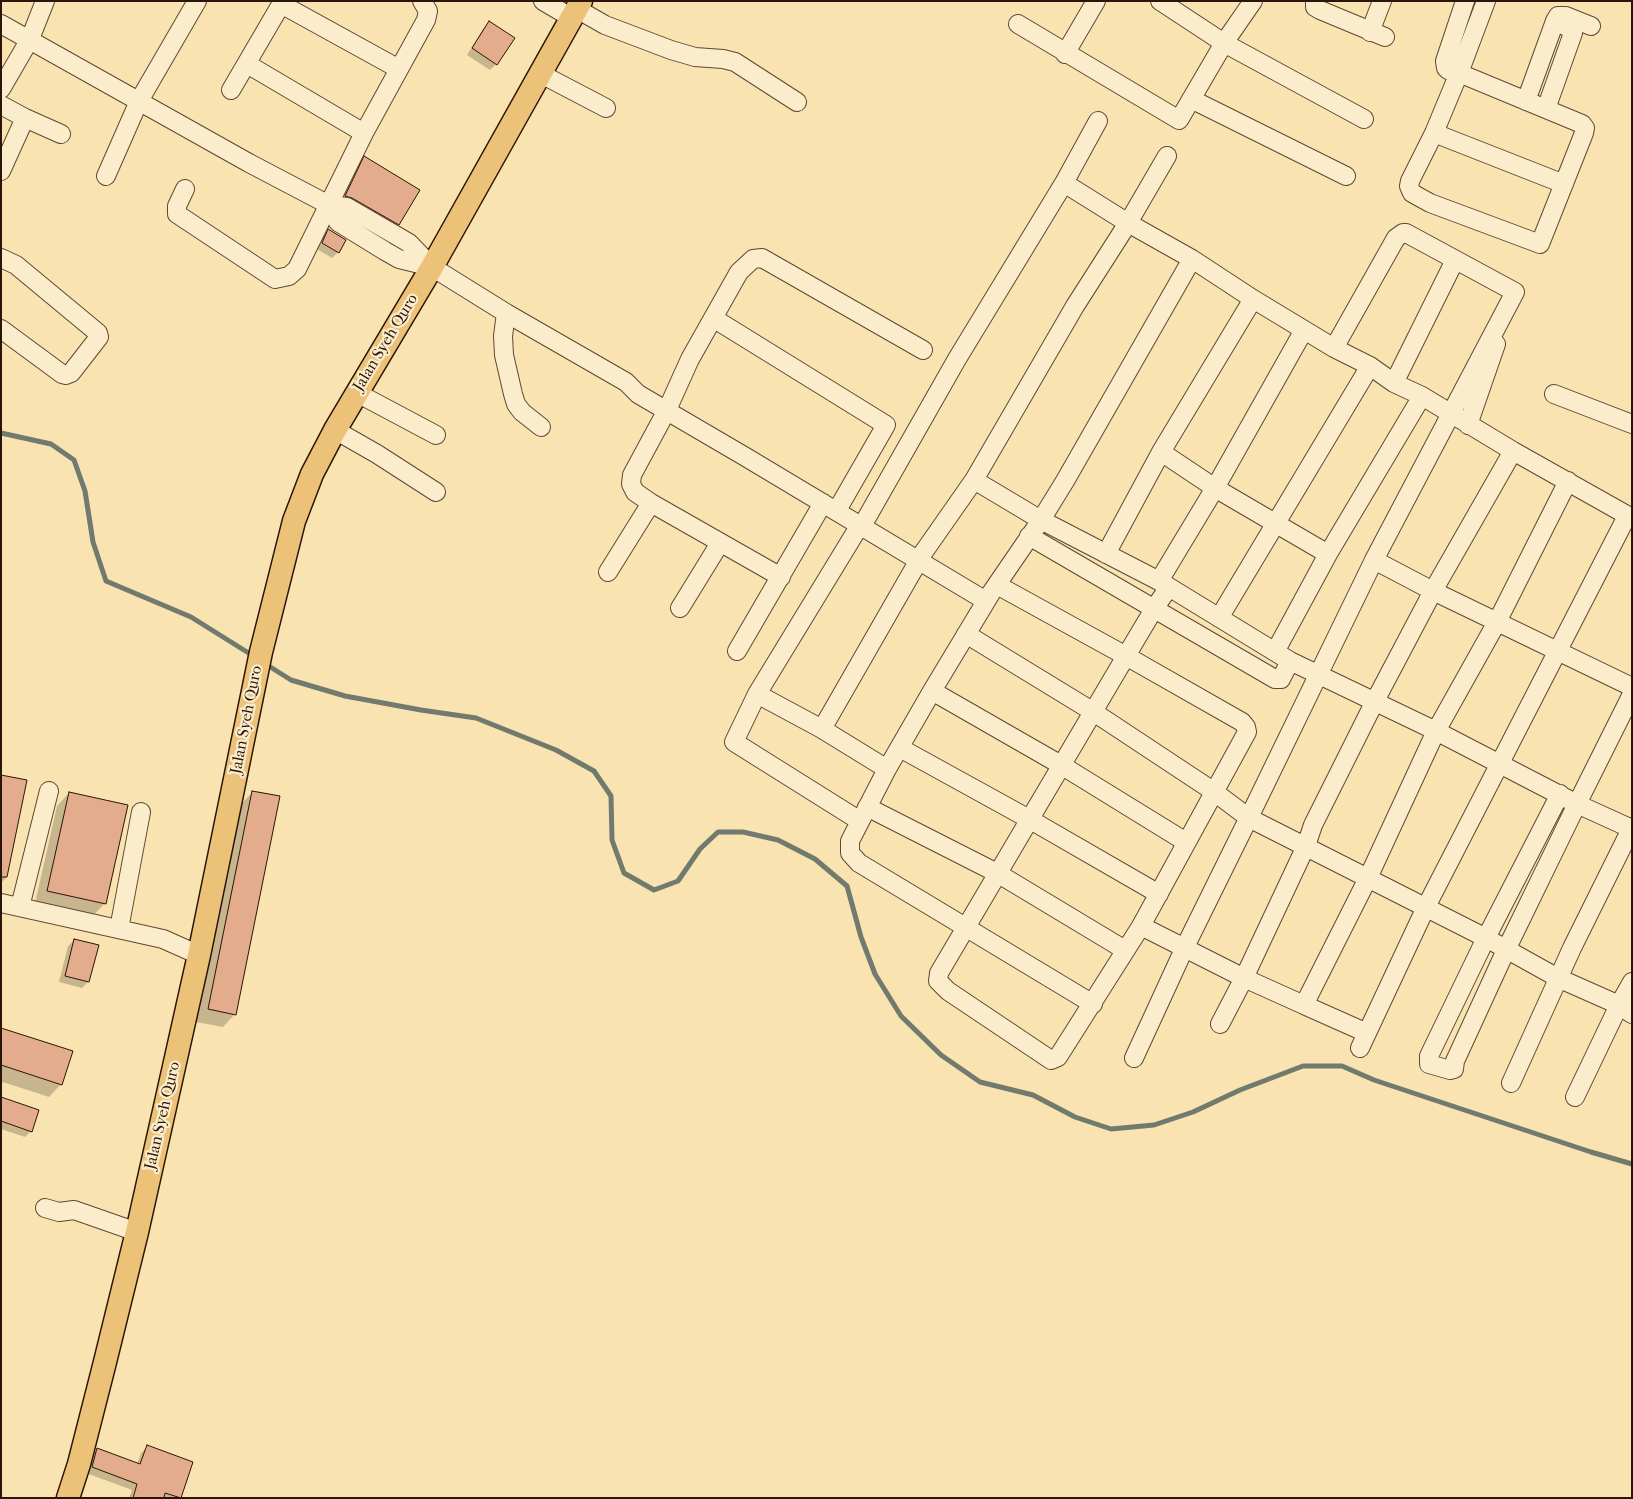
<!DOCTYPE html>
<html>
<head>
<meta charset="utf-8">
<style>
	body { margin:0 }
	#map { position:relative; width:1633px; height:1499px; overflow:hidden; background:#f9e3b1; font-family:"IM FELL French Canon",serif }
	canvas { display:block }
	.frame { position:absolute; inset:0; border:2px solid #2b1408; pointer-events:none }
</style>
</head>
<body>
<div id="map">
<canvas width="1633" height="1499"></canvas>
<div class="frame"></div>
</div>
<script>
const c = document.querySelector('canvas').getContext('2d');
c.lineJoin = 'round';
function paint(path, color) { c.fillStyle = color; c.fill(path, 'evenodd'); }
const poly = rows => new Path2D(rows.map(r => 'M' + r).join(''));
function strokePath(path, color, width, dash) { c.strokeStyle = color; c.lineWidth = width; c.lineCap = dash ? 'butt' : 'round'; c.setLineDash(dash || []); c.stroke(path); }
function write(font, color, halo, rows, align = 'center') {
  c.font = font + ' "IM FELL French Canon",serif'; c.lineWidth = 4.5; c.setLineDash([]); c.textBaseline = 'middle'; c.strokeStyle = halo; c.fillStyle = color; for (const [text, x, y, turn = 0] of rows) {
    c.save(); c.translate(x, y); c.rotate((+turn || 0) * Math.PI / 180); c.textAlign = isNaN(turn) ? turn : align; if (halo) c.strokeText(text, 0, 0); c.fillText(text, 0, 0); c.restore();
  }
}
const shadow = poly([
	[489,23,496,64,490,70,467,55,483,29],
	[365,158,398,224,388,233,337,205,355,167],
	[329,231,338,252,332,258,317,249,323,237],
	[1,776,26,781,6,878,1,883],
	[253,792,235,1014,223,1027,196,1022,240,805],
	[69,793,105,903,93,916,35,903,57,806],
	[74,940,88,982,82,988,59,982,68,946],
	[1,1030,61,1084,49,1097,3,1082,1,1087],
	[1,1098,31,1131,25,1137,1,1129],
	[147,1447,180,1498,129,1498,132,1490,86,1473,91,1455,97,1449,137,1464,141,1453]
]);
const stream = poly([
	[1,433,51,444,74,460,85,491,93,542,106,581,191,617,255,657],
	[264,663,291,680,345,696,421,710,476,718,556,750,594,771,611,796,612,840,624,873,654,890,678,881,700,849,718,832,743,832,778,840,815,859,847,886,861,937,875,974,901,1016,941,1055,980,1082,1033,1095,1075,1117,1111,1129,1154,1125,1193,1112,1240,1090,1303,1066,1342,1066,1374,1080,1591,1152,1632,1164]
]);
const building = poly([
	[489,21,515,38,497,65,472,48,489,21],
	[364,156,420,190,399,225,352,198,345,196,364,156],
	[328,229,346,240,339,253,322,243,328,229],
	[1,775,27,780,7,877,1,877,1,775],
	[252,791,280,796,236,1015,208,1009,252,791],
	[69,792,128,805,106,904,47,891,69,792],
	[74,939,99,945,89,982,65,976,74,939],
	[1,1028,73,1051,62,1085,1,1065,1,1028],
	[1,1097,39,1110,32,1132,1,1121,1,1097],
	[147,1445,193,1462,181,1498,165,1493,164,1498,133,1498,137,1484,92,1467,97,1448,140,1464,147,1445]
]);
const minor = poly([
	[543,1,572,18],
	[1160,1,1224,43,1364,119],
	[1315,1,1315,7,1320,10,1385,37],
	[1465,1,1445,61,1446,68,1448,70,1459,73,1582,124,1585,128,1584,133,1540,244,1430,203,1412,193,1409,186,1410,181,1434,133,1459,73,1486,1],
	[281,4,399,69],
	[577,9,605,25,671,50,695,57,723,59,735,62,797,102],
	[1,24,249,163,329,205,347,207,409,243,432,267,506,313,626,382,638,394,744,456,986,601],
	[1018,24,1179,120,1224,43,1253,1],
	[1370,32,1382,1],
	[1065,54,1096,1],
	[247,64,364,133],
	[541,74,606,108],
	[1,89,30,39,45,1],
	[231,90,283,1],
	[1191,99,1346,176],
	[1526,101,1555,21,1558,16,1566,16,1591,26],
	[1,105,25,118,61,134],
	[1546,109,1573,33,1573,30,1555,21],
	[1434,133,1564,184],
	[1,171,25,118],
	[106,176,139,101,197,1],
	[1064,183,1128,223,1192,259,1253,299,1334,348,1370,366,1394,383,1422,396,1513,451,1632,518],
	[185,189,177,206,177,214,275,279,289,276,297,269,364,133,426,20,428,11,422,1],
	[329,205,338,222,385,251,399,259,432,267],
	[1,258,16,265,98,333,99,337,71,373,66,375,62,374,1,329],
	[506,313,503,336,504,355,513,394,516,404,522,412,541,427],
	[713,318,886,425,840,505,838,512],
	[1334,348,1396,238,1403,233,1406,233,1515,292],
	[1394,383,1455,260],
	[357,393,436,435],
	[1554,394,1632,424],
	[1468,425,1496,344],
	[335,430,377,454,436,492],
	[1161,452,1215,488,1328,554],
	[974,480,1041,520,1159,581,1290,661,1436,731,1577,804,1632,694],
	[1029,536,1275,679,1281,679,1290,661],
	[1106,554,1161,452,1253,299],
	[1374,560,1433,591,1632,687],
	[608,572,651,503],
	[781,577,651,503,635,492,631,484,632,475,667,410,690,359,739,272,753,259,762,258,923,350],
	[1159,581,1215,488,1304,330],
	[997,585,1126,656,1242,722,1246,727,1247,732,1141,926,1058,1057,1051,1060,948,991,938,981,939,973,1126,656,1154,609,1169,587],
	[680,608,720,543],
	[1219,618,1370,366],
	[966,634,1092,711,1213,791,1249,818,1486,938,1558,978,1619,1005,1632,1014],
	[737,651,823,503],
	[1275,652,1328,554,1422,396],
	[932,691,1061,765,1186,842],
	[757,694,822,729,887,769],
	[822,729,923,553,974,480,1075,306,1128,223,1167,156],
	[900,748,1029,819,1159,894],
	[1560,794,1486,938,1429,1056,1429,1064,1450,1070,1454,1069,1455,1061,1506,950,1577,804,1632,829],
	[867,807,997,873,1125,950],
	[860,821,734,742,757,694,860,525,866,519,957,359,1064,183,1098,121],
	[1,903,163,939,199,955],
	[20,907,49,791],
	[1141,926,1244,978,1304,1005,1368,878,1436,731,1497,622,1568,481],
	[119,929,141,812],
	[1093,1004,859,863,850,853,850,841,887,769,932,691,991,593,1041,520,1065,481,1192,259],
	[1304,1005,1367,1033],
	[1220,1024,1244,978,1306,846,1313,825,1375,701,1433,591,1513,451],
	[1360,1048,1426,907,1627,516],
	[1134,1058,1185,947,1258,799,1374,560,1515,292],
	[1511,1083,1572,948,1632,827],
	[1575,1097,1619,1005,1632,982],
	[45,1208,59,1212,74,1210,137,1232]
]);
const major = poly([
	[68,1498,79,1464,105,1362,137,1232,199,955,261,652,294,521,312,474,335,430,432,267,581,1]
]);
const streetNames = [
	["Jalan Syeh Quro",386,343,-59],
	["Jalan Syeh Quro",247,720,-79],
	["Jalan Syeh Quro",163,1116,-77]
];
paint(shadow, '#0003');
strokePath(stream, '#707a6d', 5);
paint(building, '#e3ac8c');
strokePath(building, '#2b1408', 1);
strokePath(minor, '#5e4832', 20);
strokePath(major, '#2b1408', 25);
strokePath(minor, '#fbedcc', 18);
strokePath(major, '#ecc278', 22);
write('16px', '#2b1408', '#fbedcc', streetNames);
</script>
</body>
</html>
